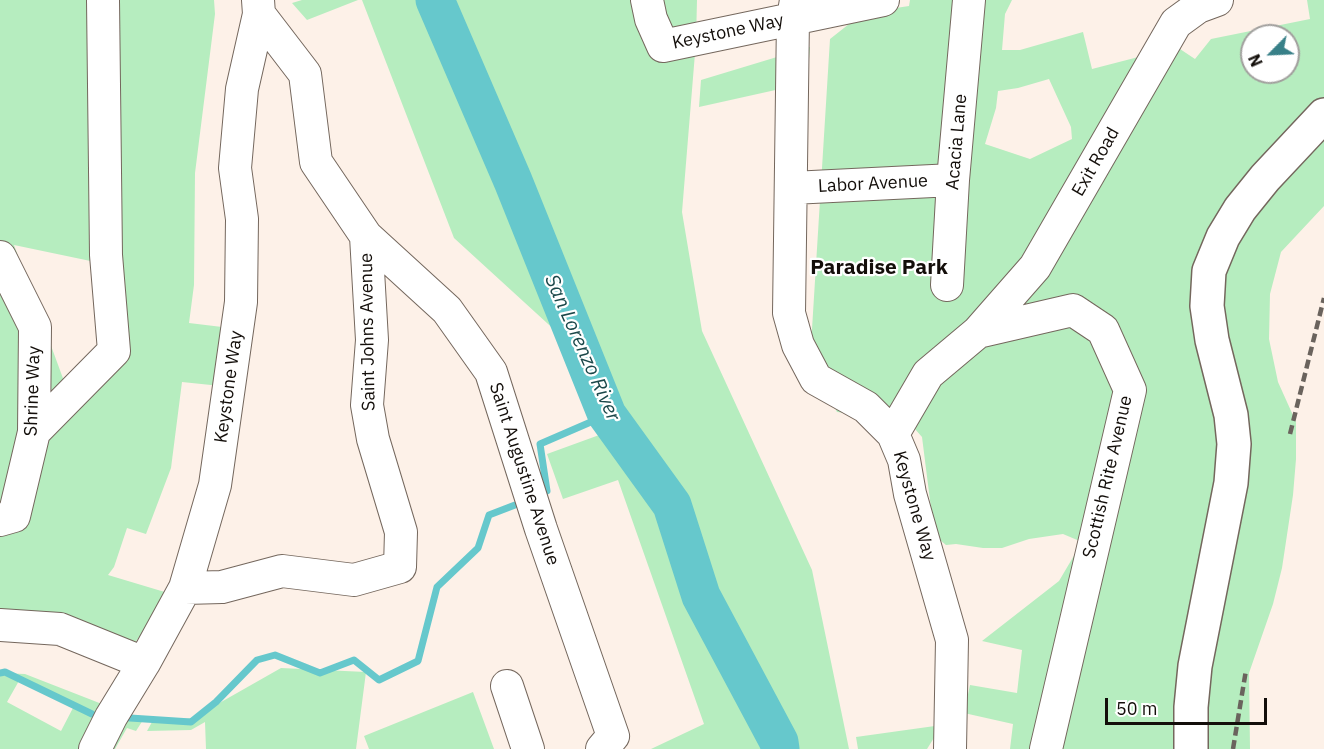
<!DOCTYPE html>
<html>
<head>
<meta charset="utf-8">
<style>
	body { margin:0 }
	#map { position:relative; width:1324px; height:749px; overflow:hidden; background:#fdf1e8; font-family:"IBM Plex Sans",sans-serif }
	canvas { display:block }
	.north { position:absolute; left:1240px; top:24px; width:60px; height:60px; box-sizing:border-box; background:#fff; border:2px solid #a19f9d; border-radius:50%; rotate:246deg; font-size:16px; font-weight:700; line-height:24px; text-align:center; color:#130e0a }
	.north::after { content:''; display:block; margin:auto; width:21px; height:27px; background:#388088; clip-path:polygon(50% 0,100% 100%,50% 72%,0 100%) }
	.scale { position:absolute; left:1105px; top:698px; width:162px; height:27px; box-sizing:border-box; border:3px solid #130e0a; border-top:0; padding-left:8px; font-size:18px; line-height:21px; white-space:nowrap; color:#130e0a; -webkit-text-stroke:4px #fff; paint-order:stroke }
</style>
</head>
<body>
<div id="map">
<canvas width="1324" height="749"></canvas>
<div class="north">N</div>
<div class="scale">50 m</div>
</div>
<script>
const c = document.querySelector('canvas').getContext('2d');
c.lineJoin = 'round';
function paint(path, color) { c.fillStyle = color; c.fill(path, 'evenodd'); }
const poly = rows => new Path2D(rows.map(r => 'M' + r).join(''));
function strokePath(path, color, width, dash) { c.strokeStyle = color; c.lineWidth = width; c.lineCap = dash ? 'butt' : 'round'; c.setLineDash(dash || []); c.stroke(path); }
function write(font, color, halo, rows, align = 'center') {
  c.font = font + ' "IBM Plex Sans",sans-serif'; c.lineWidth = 4.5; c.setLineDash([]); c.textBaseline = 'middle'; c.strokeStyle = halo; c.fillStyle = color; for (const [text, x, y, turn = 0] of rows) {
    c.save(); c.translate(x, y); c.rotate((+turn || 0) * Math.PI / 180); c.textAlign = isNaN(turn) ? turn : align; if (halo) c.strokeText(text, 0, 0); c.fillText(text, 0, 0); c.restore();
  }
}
const green = poly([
	[0,0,214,0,215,14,195,173,194,285,189,323,247,330,240,388,182,382,171,468,146,534,127,528,114,567,108,575,168,593,152,621,128,651,0,629],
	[14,245,100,263,109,351,68,392],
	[302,0,358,0,307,20,292,3],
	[362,0,697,0,696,41,682,212,702,331,812,570,849,749,651,749,704,724,618,480,563,499,547,454,602,434,571,345,454,238],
	[910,0,1012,0,1005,14,1002,50,1020,50,1083,32,1092,69,1177,47,1195,59,1211,39,1310,19,1307,0,1324,0,1324,206,1281,252,1270,294,1269,339,1278,382,1296,422,1296,459,1293,495,1282,568,1273,604,1249,673,1250,749,1010,749,1013,724,964,713,970,685,1017,693,1022,650,982,641,1059,581,1082,542,1063,534,1029,539,1002,548,983,548,956,544,946,545,940,540,933,524,922,437,907,420,837,412,812,364,812,329,830,39,863,13,909,6],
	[1252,36,1288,36,1288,72,1252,72],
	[1049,79,1071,127,1072,139,1030,159,985,144,996,108,998,91,1018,88],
	[810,47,807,83,699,107,701,80],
	[281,668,366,672,356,749,206,749,205,722,191,730,147,731,152,722,193,718],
	[0,673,25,674,143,720,136,731,127,728,115,749,0,749],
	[20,679,74,706,61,731,7,702],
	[473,692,494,749,369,749,364,736],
	[942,725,927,749,858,749,856,737]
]);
const stream = poly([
	[547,491,540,444,607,415],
	[0,673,5,672,92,714],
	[130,718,191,722,216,702,257,660,275,655,320,673,354,660,379,680,418,661,437,587,478,548,489,515,515,505]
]);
const river = poly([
	[435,0,513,181,607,415,672,505,701,596,779,742,780,749]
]);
const minor = poly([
	[647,0,651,19,663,46,883,0],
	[796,0,793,18,789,313,798,345,816,379,866,407,893,434,904,460,910,494,952,640,950,749],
	[259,14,305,74,316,162,366,236,447,310,491,372,541,529,613,736,602,749],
	[792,188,953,180],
	[0,257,35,327,34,432,14,516,0,520],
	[947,285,953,180,969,0],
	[978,332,1035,267,1176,23,1198,7,1217,0],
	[34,432,114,351,106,255,103,0],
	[893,434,928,374,978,332,1073,310,1103,330,1130,390,1046,749],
	[185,588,222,587,282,571,354,580,400,567,401,532,373,439,367,405,372,340,366,236],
	[0,625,60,629,144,663],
	[507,686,528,749],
	[95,749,111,717,144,663,185,588,215,485,241,302,242,219,235,168,242,89,259,14,258,0]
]);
const major = poly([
	[1191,749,1191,707,1195,666,1231,483,1234,444,1231,415,1212,340,1207,306,1209,271,1223,237,1240,209,1265,178,1324,115]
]);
const rail = poly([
	[1290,434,1324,298],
	[1233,749,1246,670]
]);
const streetNames = [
	["Keystone Way",728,32,-12],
	["Acacia Lane",957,142,-85],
	["Exit Road",1096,162,-60],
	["Labor Avenue",873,184,-3],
	["Saint Johns Avenue",368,332,-91],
	["Keystone Way",229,387,-82],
	["Shrine Way",33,391,-88],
	["Saint Augustine Avenue",524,474,72],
	["Scottish Rite Avenue",1108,477,-77],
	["Keystone Way",914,506,74]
];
const waterNames = [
	["San Lorenzo River",582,348,66]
];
const quarterNames = [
	["Paradise Park",879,268]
];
paint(green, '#b6edbf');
strokePath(stream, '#66c8cc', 7);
strokePath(river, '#66c8cc', 39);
strokePath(minor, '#74675d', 34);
strokePath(major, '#74675d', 36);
strokePath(minor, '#fff', 32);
strokePath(major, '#fff', 33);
strokePath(rail, '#6a635d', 4.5, [9, 4.5]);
write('18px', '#130e0a', '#fff', streetNames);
write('italic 20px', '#1b484a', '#fff', waterNames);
write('bold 21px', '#130e0a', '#fff', quarterNames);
</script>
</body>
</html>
